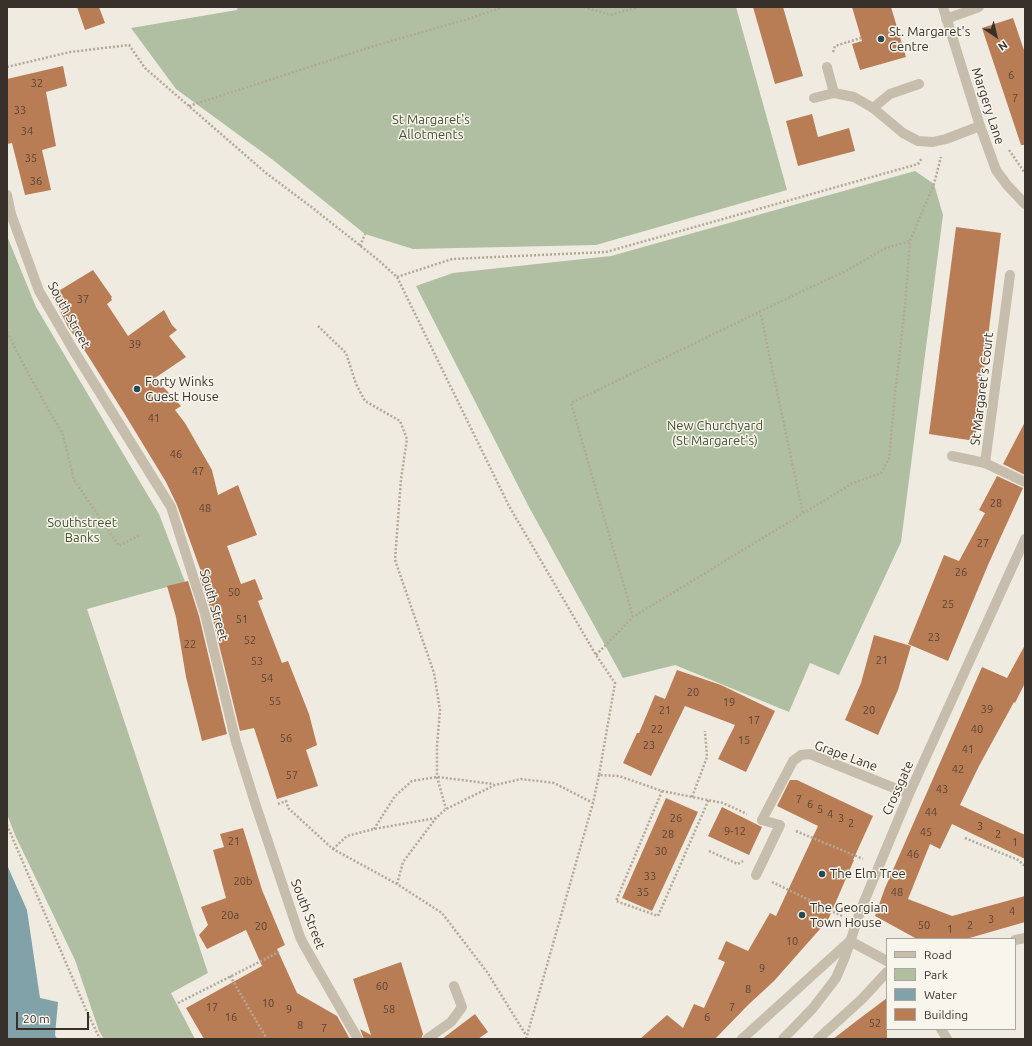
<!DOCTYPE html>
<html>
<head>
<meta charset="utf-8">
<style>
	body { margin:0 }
	#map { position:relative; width:1032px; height:1046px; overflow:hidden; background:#f0ebe0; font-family:Ubuntu,sans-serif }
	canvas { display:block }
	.frame { position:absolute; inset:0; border:8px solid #37302b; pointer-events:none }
	.legend { position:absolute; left:886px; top:938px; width:130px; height:92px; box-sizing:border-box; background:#f8f5ec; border:1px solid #aba69f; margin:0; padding:5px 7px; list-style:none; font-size:12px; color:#37302b }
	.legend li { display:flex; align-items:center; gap:8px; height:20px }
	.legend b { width:20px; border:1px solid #aba69f }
	.north { position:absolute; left:976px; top:16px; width:40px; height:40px; -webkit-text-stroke:3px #f8f5ec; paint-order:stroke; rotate:145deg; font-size:11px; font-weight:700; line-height:16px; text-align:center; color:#37302b }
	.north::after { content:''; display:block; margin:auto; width:14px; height:18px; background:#37302b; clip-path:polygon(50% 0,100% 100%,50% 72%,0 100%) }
	.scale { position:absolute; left:16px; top:1012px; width:73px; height:18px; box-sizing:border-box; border:2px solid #37302b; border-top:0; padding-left:5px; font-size:12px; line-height:14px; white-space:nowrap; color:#37302b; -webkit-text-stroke:3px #f8f5ec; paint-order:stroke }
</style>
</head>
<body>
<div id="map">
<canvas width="1032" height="1046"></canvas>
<div class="frame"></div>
<ul class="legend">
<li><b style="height:5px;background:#c7bdad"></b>Road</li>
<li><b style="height:11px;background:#b0bea1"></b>Park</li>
<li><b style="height:11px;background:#82a2aa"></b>Water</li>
<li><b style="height:11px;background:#b97d56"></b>Building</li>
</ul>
<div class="north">N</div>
<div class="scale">20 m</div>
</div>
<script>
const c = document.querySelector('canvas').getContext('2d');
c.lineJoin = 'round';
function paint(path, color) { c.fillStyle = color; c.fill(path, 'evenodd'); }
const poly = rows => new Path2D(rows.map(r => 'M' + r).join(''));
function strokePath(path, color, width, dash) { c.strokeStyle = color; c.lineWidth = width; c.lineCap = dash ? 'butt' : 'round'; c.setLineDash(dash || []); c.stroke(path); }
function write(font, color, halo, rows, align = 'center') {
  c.font = font + ' Ubuntu,sans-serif'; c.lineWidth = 3; c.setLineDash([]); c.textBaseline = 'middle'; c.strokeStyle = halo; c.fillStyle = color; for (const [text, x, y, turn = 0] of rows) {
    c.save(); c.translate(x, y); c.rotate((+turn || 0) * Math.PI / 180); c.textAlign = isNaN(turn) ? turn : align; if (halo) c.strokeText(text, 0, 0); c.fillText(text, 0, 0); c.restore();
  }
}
const green = poly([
	[238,7,736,7,787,190,596,245,413,249,365,234,273,160,176,89,131,28,237,10],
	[915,171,934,184,943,215,901,542,839,675,810,663,789,712,675,665,623,678,529,507,416,286,453,273,611,256],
	[7,236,36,307,159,514,185,582,87,609,208,973,171,993,195,1039,104,1039,99,1031,75,960,15,835,7,814]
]);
const water = poly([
	[7,865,27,910,40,998,58,1002,55,1035,57,1039,7,1039]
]);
const building = poly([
	[77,7,99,7,105,23,85,30],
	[753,7,783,7,803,76,775,84],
	[852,7,891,7,906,57,860,70,852,44,862,41],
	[1013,18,1025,53,1025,145,1021,145,982,28],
	[63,66,67,86,46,92,56,146,42,150,51,190,25,195,12,143,7,144,7,79],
	[812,114,818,137,849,128,855,151,798,166,786,121],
	[956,227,1001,233,975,441,929,434],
	[93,270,112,297,111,298,112,300,107,304,128,336,164,310,172,325,177,330,169,336,186,357,155,378,181,406,175,410,185,423,212,470,218,495,238,485,257,535,227,546,241,584,255,579,263,599,258,601,282,663,288,661,294,676,309,714,317,745,306,750,318,786,277,799,254,728,240,731,211,612,200,578,203,577,177,505,166,482,124,413,85,351,68,327,52,295],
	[1025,422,1025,475,1003,464],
	[997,476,1023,488,988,565,948,661,908,644,944,555,959,561,985,513,979,510],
	[188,581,199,616,227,734,202,741,186,677,176,617,167,586],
	[874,635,911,646,898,690,878,735,845,720,861,683],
	[1025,645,1025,683,1015,703,1014,702,979,766,960,805,1025,835,1025,859,952,824,940,849,930,844,908,899,952,916,1025,896,1025,922,966,939,917,939,875,916,885,888,982,667,1007,678],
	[677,670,721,685,775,711,746,772,718,759,735,725,685,706,651,776,623,763,637,733,639,733,655,695,665,699],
	[790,780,797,780,873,816,853,860,854,860,828,920,774,981,748,1005,715,1039,640,1039,667,1015,683,1028,694,1004,704,1008,725,962,718,959,726,941,748,951,770,913,776,916,818,826,777,806],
	[666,798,698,812,652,911,622,898],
	[722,807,762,827,749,855,708,836],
	[243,828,262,890,285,945,277,949,297,993,337,1016,350,1039,204,1039,186,1008,262,966,246,930,207,949,199,935,208,925,201,907,226,898,213,850,224,847,220,834],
	[401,962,423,1034,421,1039,364,1039,360,1029,371,1035,353,979],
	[887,998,887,1039,833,1039,859,1019],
	[475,1014,488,1032,478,1039,442,1039]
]);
const path = poly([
	[584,7,610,15,639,7],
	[833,52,835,46,861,38],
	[7,67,70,52,129,45,145,68,266,173,314,209,377,259,397,277,509,506,596,655,615,683,599,775,619,776,662,791,723,803,747,814],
	[189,106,377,45,468,19,503,7],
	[1009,150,1025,173],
	[360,246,365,234],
	[397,277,452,259,606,252,918,164,922,158],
	[760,311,803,514],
	[318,326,346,353,356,384,365,401,400,421,407,439,401,479,395,560,434,673,440,710,437,746,437,777,446,809],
	[7,332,29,375,63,435,74,480,119,546,141,534],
	[633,617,571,403,813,286,844,272,886,248,910,241],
	[596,655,633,617,853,483,881,473,889,459,895,394,905,306,910,241,934,184,941,157],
	[662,791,616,901,658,916,709,799],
	[692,797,707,757,705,731],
	[278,804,286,801,288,808,333,849,397,884,442,913,487,972,526,1035],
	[7,825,87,1012,100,1039],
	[374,829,395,796,412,781,437,777,494,784],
	[796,831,863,859],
	[965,838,1018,860,1025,866],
	[333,849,347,836,374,829,436,818],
	[709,851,738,864,743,861],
	[772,882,842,916],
	[397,884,403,862,436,818,446,809,495,785,521,779,554,783,593,803],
	[230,976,267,1039],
	[178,1003,279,952],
	[526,1039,593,803,599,775]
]);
const service = poly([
	[873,108,890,94,919,84],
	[952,456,985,463],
	[756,875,780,825,762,820],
	[427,1039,451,1022,462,1007,454,986],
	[742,1039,850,941],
	[818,1039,862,999,887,972]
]);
const minor = poly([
	[946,19,979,7],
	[827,67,834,93],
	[814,98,834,93,854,97,873,108,903,133,918,141,933,142,946,139,980,126],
	[7,195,11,214,39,291,74,351,171,507,205,614,236,742,256,806,300,937,304,945,358,1039],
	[1010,275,985,463,1025,482],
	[762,820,793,761,801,755,810,754,909,794],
	[1015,940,1025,938],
	[850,941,887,961],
	[941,1029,947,1039],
	[783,1039,813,1008,836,978,845,957,861,909,909,794,1025,539]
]);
const tertiary = poly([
	[943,7,980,126,996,170,1007,185,1025,204]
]);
const markers = [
	[881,39,4,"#254954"],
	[137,389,4,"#254954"],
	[822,874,4,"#254954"],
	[802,915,4,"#254954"]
];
const numberNames = [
	["6",1011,75],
	["32",37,83],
	["7",1015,98],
	["33",20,110],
	["34",27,131],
	["35",31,158],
	["36",36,181],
	["37",83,299],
	["39",135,344],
	["41",154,418],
	["46",176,454],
	["47",198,471],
	["28",996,503],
	["48",205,508],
	["27",983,543],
	["26",961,572],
	["50",234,592],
	["25",948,604],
	["51",242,619],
	["23",934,637],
	["52",250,640],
	["22",190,644],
	["21",882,660],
	["53",257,661],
	["54",267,678],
	["20",693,692],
	["55",275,701],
	["19",729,702],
	["39",987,709],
	["21",665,710],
	["20",869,710],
	["17",754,720],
	["22",657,729],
	["40",977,729],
	["56",286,738],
	["15",744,740],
	["23",649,745],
	["41",968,749],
	["42",958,769],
	["57",292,775],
	["43",942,789],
	["7",799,799],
	["6",810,804],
	["5",820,809],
	["44",931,812],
	["4",830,814],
	["26",676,818],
	["3",841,818],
	["2",851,823],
	["3",980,826],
	["9-12",735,831],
	["45",926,832],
	["28",668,834],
	["2",998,834],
	["21",234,841],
	["1",1015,842],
	["30",661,851],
	["46",913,854],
	["33",650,876],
	["20b",243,881],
	["35",643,892],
	["48",897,892],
	["4",1012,911],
	["20a",230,915],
	["3",991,919],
	["50",924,925],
	["2",970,925],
	["20",261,926],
	["1",950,929],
	["10",792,941],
	["9",762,968],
	["60",382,986],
	["8",748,989],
	["10",268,1003],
	["17",212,1007],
	["7",732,1007],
	["9",289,1009],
	["58",389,1009],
	["16",231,1017],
	["6",707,1017],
	["52",875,1023],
	["8",300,1025],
	["7",324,1028]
];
const poiNames = [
	["St. Margaret's",889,32],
	["Centre",889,47],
	["Forty Winks",145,382],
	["Guest House",145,397],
	["The Elm Tree",830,874],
	["The Georgian",810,908],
	["Town House",810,923]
];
const streetNames = [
	["Margery Lane",988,106,72],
	["South Street",69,315,61],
	["St Margaret's Court",982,389,-83],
	["South Street",214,605,74],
	["Grape Lane",846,756,20],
	["Crossgate",898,788,-66],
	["South Street",308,914,69]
];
const parkNames = [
	["St Margaret's",431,120],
	["Allotments",431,135],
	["New Churchyard",715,426],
	["(St Margaret's)",715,441],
	["Southstreet",82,523],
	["Banks",82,538]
];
paint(green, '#b0bea1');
paint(water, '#82a2aa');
paint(building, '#b97d56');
strokePath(path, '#b3a897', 2.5, [2, 2]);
strokePath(service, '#c7bdad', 10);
strokePath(minor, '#c7bdad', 10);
strokePath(tertiary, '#c7bdad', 10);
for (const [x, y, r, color] of markers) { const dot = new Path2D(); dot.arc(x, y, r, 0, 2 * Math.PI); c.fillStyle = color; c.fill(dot); strokePath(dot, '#f8f5ec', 1.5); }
write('11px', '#584336', null, numberNames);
write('13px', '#37302b', '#f8f5ec', poiNames, 'left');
write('13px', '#37302b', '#f8f5ec', streetNames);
write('13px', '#415231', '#f8f5ec', parkNames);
</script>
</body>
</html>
